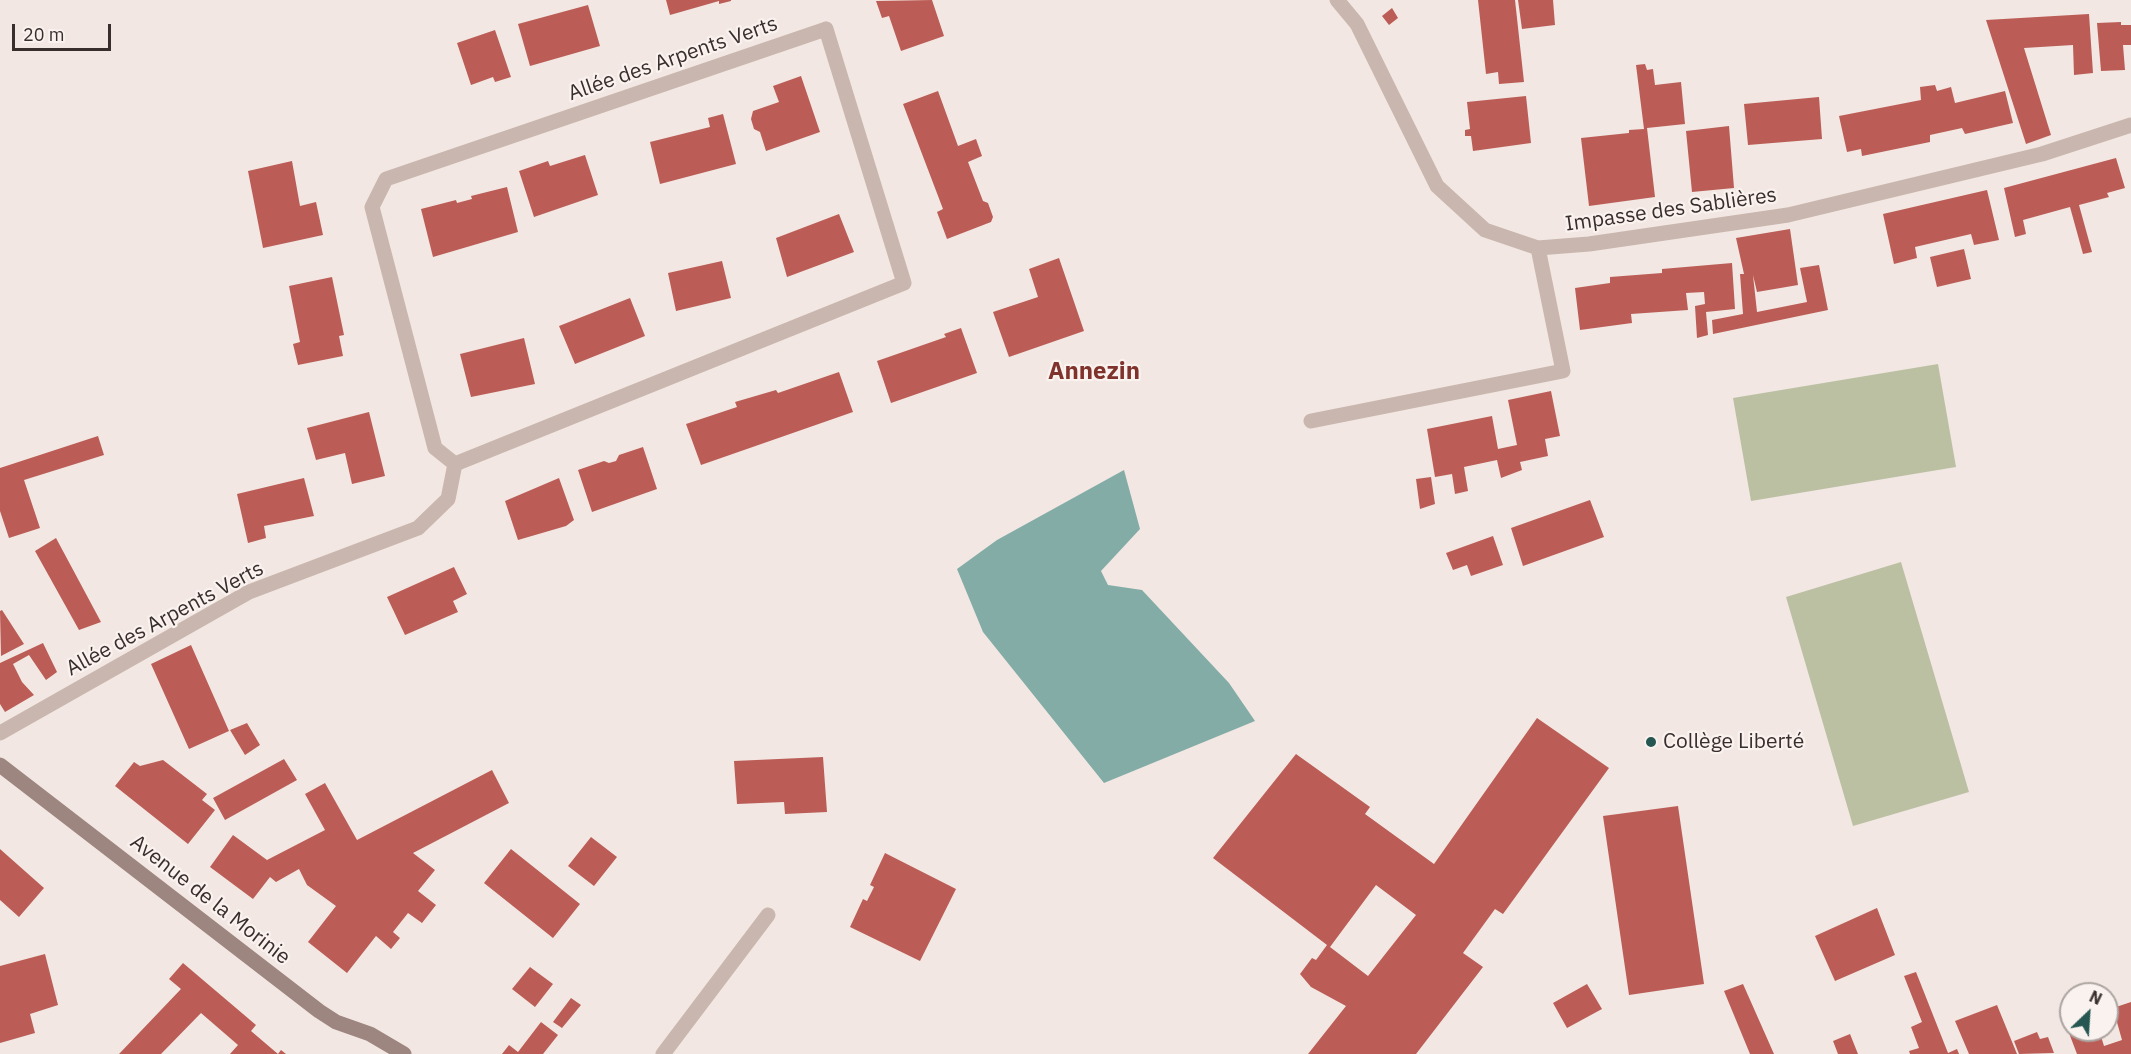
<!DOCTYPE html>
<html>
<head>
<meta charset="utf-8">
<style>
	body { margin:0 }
	#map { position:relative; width:2131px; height:1054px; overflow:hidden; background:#f2e7e2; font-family:"IBM Plex Sans",sans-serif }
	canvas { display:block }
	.north { position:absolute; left:2059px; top:982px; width:60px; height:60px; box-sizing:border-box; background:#f9f2ee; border:2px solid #aca4a0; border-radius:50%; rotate:25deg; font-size:16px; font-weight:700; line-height:24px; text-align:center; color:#382e2c }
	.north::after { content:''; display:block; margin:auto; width:21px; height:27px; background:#255651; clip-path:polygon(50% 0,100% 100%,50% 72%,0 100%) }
	.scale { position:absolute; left:12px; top:24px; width:99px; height:27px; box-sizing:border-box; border:3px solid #382e2c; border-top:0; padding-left:8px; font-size:18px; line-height:21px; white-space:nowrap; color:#382e2c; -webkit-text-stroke:4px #f9f2ee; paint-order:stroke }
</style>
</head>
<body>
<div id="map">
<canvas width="2131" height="1054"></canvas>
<div class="north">N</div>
<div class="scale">20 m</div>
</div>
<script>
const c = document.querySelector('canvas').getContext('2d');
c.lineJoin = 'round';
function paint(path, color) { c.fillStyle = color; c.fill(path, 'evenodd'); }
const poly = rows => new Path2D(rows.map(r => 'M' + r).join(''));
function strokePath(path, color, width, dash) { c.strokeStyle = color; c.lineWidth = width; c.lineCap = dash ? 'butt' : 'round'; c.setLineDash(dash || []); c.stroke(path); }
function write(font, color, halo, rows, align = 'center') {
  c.font = font + ' "IBM Plex Sans",sans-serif'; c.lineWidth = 4.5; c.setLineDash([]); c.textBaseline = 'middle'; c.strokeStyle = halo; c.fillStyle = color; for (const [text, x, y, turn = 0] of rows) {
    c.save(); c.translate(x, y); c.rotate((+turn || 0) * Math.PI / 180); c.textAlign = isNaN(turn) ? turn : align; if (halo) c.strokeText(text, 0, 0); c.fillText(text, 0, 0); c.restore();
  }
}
const green = poly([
	[1938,364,1956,467,1751,501,1733,398],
	[1901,562,1969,792,1853,826,1786,597]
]);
const water = poly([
	[1124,470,1140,529,1101,571,1108,585,1142,590,1229,683,1255,721,1104,783,983,632,957,569,997,540]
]);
const building = poly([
	[666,0,731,0,731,1,719,4,719,1,670,15],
	[932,0,944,36,901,51,889,16,882,18,876,1],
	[1478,0,1515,0,1524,82,1499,84,1498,72,1486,74],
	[1518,0,1553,0,1555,25,1522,29],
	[588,5,600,46,530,66,518,24],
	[1392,8,1398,18,1389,25,1382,16],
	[2089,14,2093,73,2074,75,2073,45,2024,48,2051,135,2026,144,1986,20],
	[2121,22,2121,25,2131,25,2131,45,2123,45,2125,70,2101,71,2097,23],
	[495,30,511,77,495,82,493,77,471,85,457,43],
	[1645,64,1647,70,1653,69,1655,85,1681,82,1685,124,1647,128,1655,197,1589,206,1581,138,1629,133,1629,130,1644,129,1636,65],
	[801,76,820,132,766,151,760,132,754,129,751,119,753,111,779,102,773,86],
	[1935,85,1937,91,1951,87,1955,103,2005,91,2013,123,1965,134,1962,128,1930,135,1930,142,1862,156,1861,149,1847,152,1839,116,1921,100,1920,87],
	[938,91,958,146,976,139,982,156,968,162,983,201,988,203,993,217,991,222,947,239,937,212,943,209,903,104],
	[1526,96,1531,143,1473,151,1471,136,1465,136,1465,130,1470,129,1467,102],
	[1819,97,1822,139,1748,145,1744,104],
	[723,114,736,164,660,184,650,142,710,127,708,118],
	[1729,126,1734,188,1692,192,1686,131],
	[585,155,598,195,534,217,519,171,548,161,550,166],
	[2116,158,2125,188,2107,193,2109,197,2079,205,2092,252,2083,254,2070,207,2023,220,2026,234,2015,237,2004,188],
	[292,161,300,206,316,202,323,235,263,248,248,171],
	[507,187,518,232,433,257,421,209,456,200,457,203,472,199,471,196],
	[1987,190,1999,240,1974,245,1971,234,1915,247,1917,258,1894,264,1883,214],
	[839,214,854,252,787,277,776,238],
	[1790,229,1798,285,1757,292,1753,275,1757,312,1807,302,1800,268,1819,265,1828,310,1713,334,1712,320,1743,314,1740,274,1744,274,1736,238],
	[1964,249,1971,279,1937,287,1930,257],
	[1059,258,1084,331,1009,357,993,312,1038,297,1029,269],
	[722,261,731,298,676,311,668,273],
	[1732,263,1735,309,1706,312,1708,335,1697,338,1695,306,1705,304,1704,292,1686,293,1688,310,1631,314,1632,323,1580,330,1575,288,1610,283,1610,277,1662,273,1662,269],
	[332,277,344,335,339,336,343,356,298,365,293,344,300,342,289,286],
	[630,298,645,336,575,364,559,326],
	[961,328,977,373,891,403,877,361,946,337,944,334],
	[524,338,535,384,471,397,460,354],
	[839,372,853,412,701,465,686,424,737,407,735,402,776,390,778,393],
	[1551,391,1560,436,1545,439,1548,456,1520,462,1522,470,1501,478,1497,460,1464,467,1468,491,1455,494,1452,474,1435,477,1427,429,1492,416,1498,449,1517,445,1508,400],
	[369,412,385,476,352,484,345,453,316,460,307,428],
	[98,436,104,455,24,480,40,528,9,538,0,511,0,468],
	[643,447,657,489,592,512,578,470,604,461,609,463,616,461,619,455],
	[1431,477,1435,504,1420,509,1416,479],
	[304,478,314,516,264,526,266,538,248,543,237,494],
	[559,478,574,520,566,526,518,540,505,501],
	[1590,500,1604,537,1523,566,1511,528],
	[1493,536,1503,565,1471,576,1467,565,1453,570,1446,553],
	[56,538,101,622,79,630,35,551],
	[454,567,467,594,453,601,458,612,405,635,387,597],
	[2,610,24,644,1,656,0,611],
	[43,643,57,672,46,680,29,655,13,664,22,682,34,695,5,712,0,704,0,663],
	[191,645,229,731,189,749,151,664],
	[1537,718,1609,768,1503,914,1495,909,1463,953,1483,967,1416,1054,1308,1054,1346,1006,1311,987,1300,974,1312,958,1316,960,1327,945,1213,858,1296,754,1370,807,1365,814,1434,864],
	[1376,885,1416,915,1368,976,1330,947],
	[247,723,260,745,245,755,230,730],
	[823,757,827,812,785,814,784,802,737,804,734,761],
	[284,759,297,780,225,820,213,798],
	[163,760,207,794,202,800,215,810,188,844,115,786,134,762,140,766],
	[492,770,509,803,413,853,435,870,418,891,436,905,422,923,408,913,393,932,400,938,391,949,376,936,347,973,308,942,336,906,307,885,299,869,276,882,270,877,253,899,210,867,233,835,267,860,325,830,305,794,325,783,357,840],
	[1678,806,1704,984,1629,995,1603,816],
	[591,837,617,857,594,886,568,866],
	[0,849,44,888,19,917,0,900],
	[511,849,580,904,553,938,484,883],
	[885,853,956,889,920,961,850,927,863,899,867,901,874,887,870,885],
	[1877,908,1895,955,1835,981,1815,936],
	[45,954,58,1005,30,1014,35,1033,0,1043,0,966],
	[183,963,256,1025,251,1031,278,1054,281,1050,286,1054,230,1054,238,1045,201,1013,161,1054,119,1054,181,989,169,979],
	[530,967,553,984,535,1007,512,989],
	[1916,972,1948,1053,1957,1049,1959,1054,1910,1054,1909,1051,1919,1048,1911,1027,1922,1022,1904,976],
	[1587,984,1602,1009,1567,1028,1553,1003],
	[1743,984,1774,1054,1750,1054,1724,991],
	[571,998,581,1005,562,1028,553,1022],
	[2131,1002,2131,1054,2077,1054,2064,1020,2071,1017,2071,1030,2099,1030,2104,1046,2122,1040,2113,1008],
	[1997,1005,2017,1054,1969,1054,1955,1021],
	[541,1022,558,1035,543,1054,502,1054,509,1045,518,1052],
	[2037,1032,2040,1039,2048,1037,2054,1053,2019,1054,2014,1041],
	[1850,1034,1858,1054,1838,1054,1833,1041]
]);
const lane = poly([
	[663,1054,768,915]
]);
const street = poly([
	[1337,0,1357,24,1437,186,1485,230,1538,248,1589,244,1788,215,2042,154,2131,125],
	[826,29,904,283,455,464,435,448,372,207,386,179,826,29],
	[1311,421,1563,371,1538,248],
	[0,733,249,592,418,528,448,499,455,464]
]);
const secondary = poly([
	[0,765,319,1011,336,1022,370,1034,404,1054]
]);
const markers = [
	[1651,742,6,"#255651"]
];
const streetNames = [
	["Allée des Arpents Verts",673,59,-19],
	["Impasse des Sablières",1671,210,-8],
	["Allée des Arpents Verts",165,619,-28],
	["Avenue de la Morinie",210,900,38]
];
const poiNames = [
	["Collège Liberté",1663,742]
];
const quarterNames = [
	["Annezin",1094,372]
];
paint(green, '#bbc0a3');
paint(water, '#83aca7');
paint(building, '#bb5d56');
strokePath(lane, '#c9b6ae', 15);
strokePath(street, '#c9b6ae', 15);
strokePath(secondary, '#9d8580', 15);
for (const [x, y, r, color] of markers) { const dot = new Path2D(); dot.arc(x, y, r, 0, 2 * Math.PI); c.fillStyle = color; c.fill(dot); strokePath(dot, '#f9f2ee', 2); }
write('21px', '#382e2c', '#f9f2ee', streetNames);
write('21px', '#382e2c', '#f9f2ee', poiNames, 'left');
write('bold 24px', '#80322c', '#f9f2ee', quarterNames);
</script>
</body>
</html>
